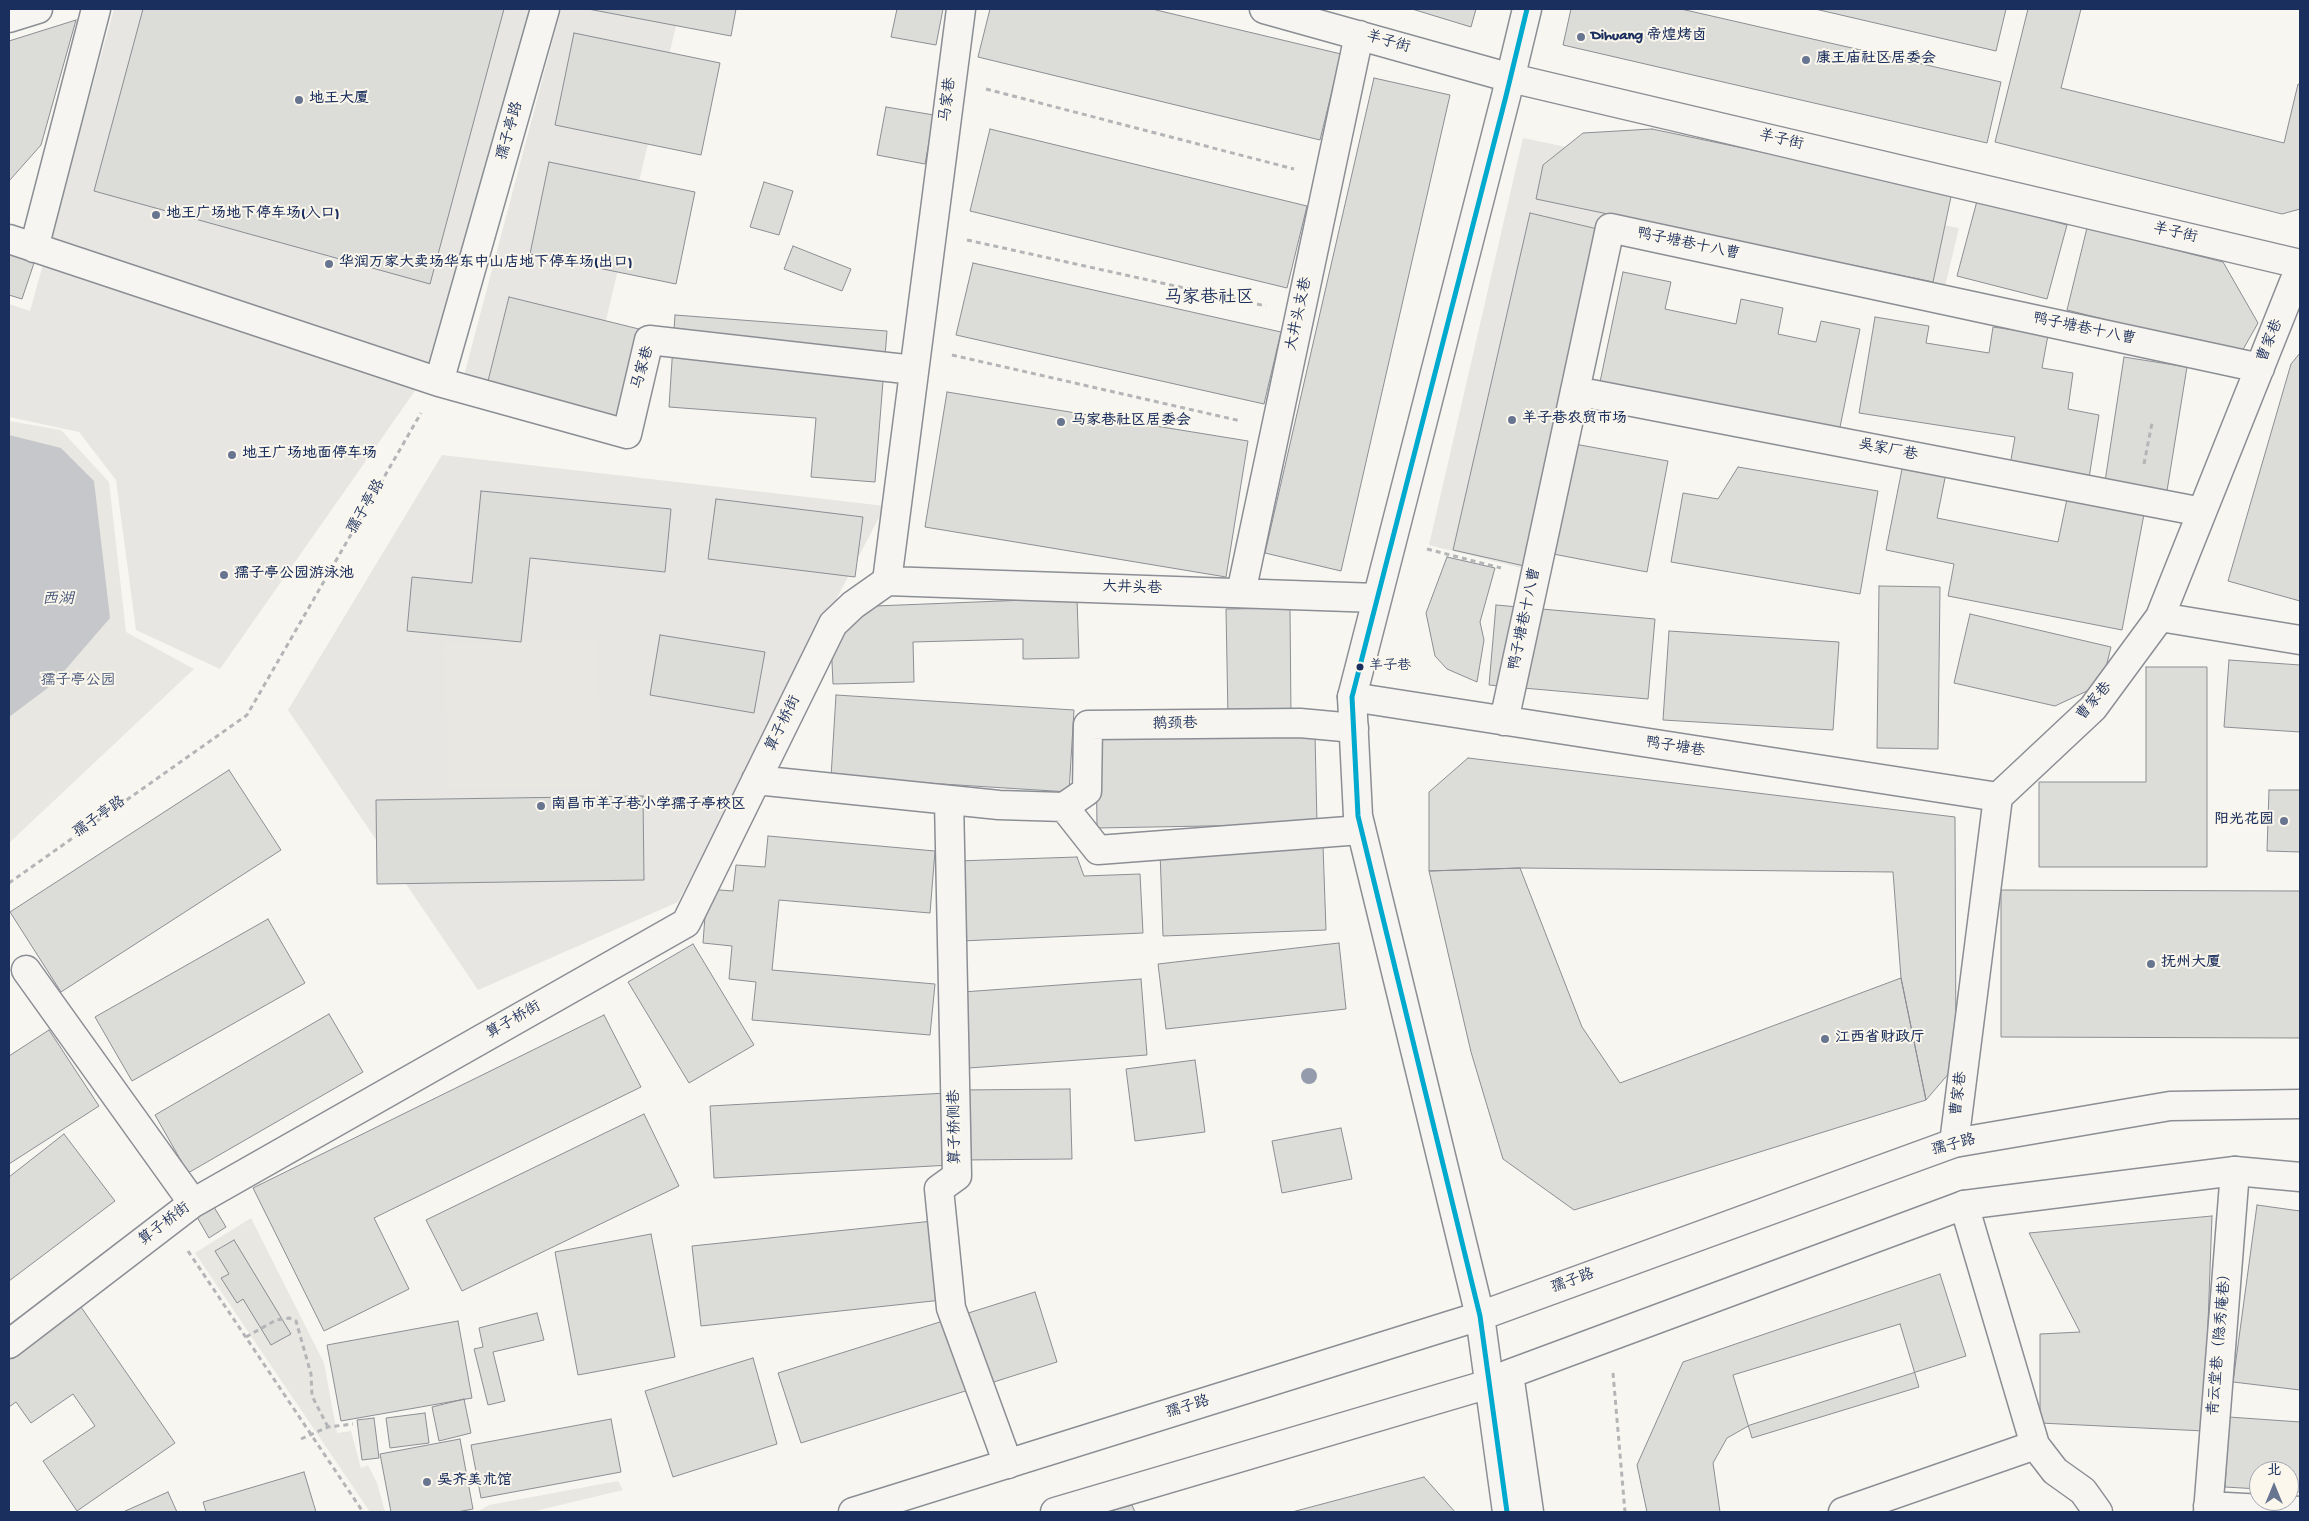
<!DOCTYPE html>
<html>
<head>
<meta charset="utf-8">
<style>
	body { margin:0 }
	#map { position:relative; width:2309px; height:1521px; overflow:hidden; background:#f8f6f0; font-family:"Gochi Hand","LXGW WenKai TC",sans-serif }
	canvas { display:block }
	.frame { position:absolute; inset:0; border:10px solid #1b2f5e; pointer-events:none }
	.north { position:absolute; left:2249px; top:1461px; width:50px; height:50px; box-sizing:border-box; background:#fbf7ec; border:1px solid #a1a7b3; border-radius:50%; rotate:0deg; font-size:14px; font-weight:700; line-height:20px; text-align:center; color:#1b2f5e }
	.north::after { content:''; display:block; margin:auto; width:18px; height:22px; background:#687591; clip-path:polygon(50% 0,100% 100%,50% 72%,0 100%) }
</style>
</head>
<body>
<div id="map">
<canvas width="2309" height="1521"></canvas>
<div class="frame"></div>
<div class="north">北</div>
</div>
<script>
const c = document.querySelector('canvas').getContext('2d');
c.lineJoin = 'round';
function paint(path, color) { c.fillStyle = color; c.fill(path, 'evenodd'); }
const poly = rows => new Path2D(rows.map(r => 'M' + r).join(''));
function strokePath(path, color, width, dash) { c.strokeStyle = color; c.lineWidth = width; c.lineCap = dash ? 'butt' : 'round'; c.setLineDash(dash || []); c.stroke(path); }
function write(font, color, halo, rows, align = 'center') {
  c.font = font + ' "Gochi Hand","LXGW WenKai TC",sans-serif'; c.lineWidth = 4; c.setLineDash([]); c.textBaseline = 'middle'; c.strokeStyle = halo; c.fillStyle = color; for (const [text, x, y, turn = 0] of rows) {
    c.save(); c.translate(x, y); c.rotate((+turn || 0) * Math.PI / 180); c.textAlign = isNaN(turn) ? turn : align; if (halo) c.strokeText(text, 0, 0); c.fillText(text, 0, 0); c.restore();
  }
}
const built = poly([
	[114,9,531,9,433,365,220,669,136,630,116,480,79,432,9,417,9,304,30,311],
	[561,9,680,9,583,417,462,383],
	[1523,138,1959,228,1943,295,1609,222,1533,571,1429,545],
	[442,455,885,506,678,902,478,990,288,710]
]);
const green = poly([
	[9,421,61,430,109,482,126,632,194,669,9,843],
	[598,640,600,787,448,790,445,643],
	[251,1218,324,1363,337,1433,351,1431,361,1468,368,1465,377,1483,385,1512,370,1512,195,1253],
	[618,1481,623,1490,531,1512,477,1512,489,1505]
]);
const water = poly([
	[9,435,61,448,94,481,110,618,53,684,9,717]
]);
const building = poly([
	[143,9,504,9,430,284,94,191,143,9],
	[588,9,736,9,731,36,588,9],
	[897,9,943,9,936,45,891,37,897,9],
	[990,9,1152,9,1341,54,1320,140,978,57,990,9],
	[1412,9,1476,9,1471,27,1412,9],
	[1571,9,1681,9,2001,82,1987,143,1563,45,1571,9],
	[1815,9,2006,9,1996,51,1815,9],
	[2028,9,2081,9,2061,88,2284,143,2298,84,2300,85,2300,209,2282,214,1995,142,2028,9],
	[76,20,41,145,9,181,9,41,76,20],
	[574,33,720,63,701,155,555,125,574,33],
	[1374,78,1450,95,1341,571,1265,553,1374,78],
	[886,107,934,115,925,164,877,155,886,107],
	[990,129,1307,206,1287,288,970,211,990,129],
	[1652,129,1952,192,1933,282,1536,199,1543,165,1583,133,1652,129],
	[549,162,695,192,676,284,530,254,549,162],
	[764,182,793,191,779,235,750,227,764,182],
	[1977,201,2067,225,2047,299,1957,276,1977,201],
	[1530,213,1606,231,1529,567,1453,550,1530,213],
	[2087,228,2223,262,2258,323,2241,353,2067,310,2087,228],
	[793,246,851,269,842,291,784,269,793,246],
	[9,254,34,263,22,299,9,295,9,254],
	[973,263,1281,332,1264,404,956,335,973,263],
	[1623,272,1671,282,1665,309,1736,324,1741,299,1783,308,1778,334,1816,342,1821,321,1860,329,1839,432,1600,382,1623,272],
	[509,297,639,329,616,420,486,389,509,297],
	[675,315,887,331,875,482,811,477,816,418,669,407,675,315],
	[1875,317,1929,326,1926,343,1989,353,1993,327,2048,335,2042,368,2073,373,2068,409,2099,415,2089,478,2010,465,2015,437,1859,413,1875,317],
	[2300,353,2300,601,2228,581,2291,364,2300,353],
	[2124,357,2187,367,2166,497,2104,488,2124,357],
	[947,392,1248,441,1226,577,925,527,947,392],
	[1569,443,1668,461,1647,572,1548,553,1569,443],
	[1904,459,1947,468,1937,518,2058,542,2068,494,2145,509,2122,630,1948,596,1954,564,1886,550,1904,459],
	[1738,467,1878,491,1860,594,1671,562,1683,493,1718,499,1738,467],
	[481,491,671,509,665,572,530,558,521,642,407,631,412,577,472,583,481,491],
	[716,499,863,517,855,577,708,559,716,499],
	[1447,557,1495,568,1480,622,1484,640,1477,682,1447,669,1435,656,1426,613,1447,557],
	[1879,586,1940,587,1938,749,1877,748,1879,586],
	[1077,598,1079,658,1023,659,1023,639,913,642,914,682,833,684,831,641,875,606,1077,598],
	[1496,605,1655,619,1648,699,1489,685,1496,605],
	[1290,608,1291,717,1228,718,1226,609,1290,608],
	[1970,614,2111,647,2102,684,2055,706,1954,683,1970,614],
	[1669,631,1839,642,1833,730,1663,720,1669,631],
	[660,635,765,652,754,713,650,695,660,635],
	[2229,660,2300,665,2300,732,2224,727,2229,660],
	[2146,667,2207,667,2207,867,2039,867,2039,782,2146,782,2146,667],
	[836,695,1074,710,1069,792,831,777,836,695],
	[1315,734,1317,824,1097,828,1096,738,1315,734],
	[1468,758,1955,817,1956,1065,1926,1100,1901,978,1893,872,1520,868,1429,871,1429,792,1468,758],
	[229,770,281,850,61,992,10,912,229,770],
	[2269,790,2300,790,2300,852,2267,851,2269,790],
	[643,796,644,880,377,884,376,800,643,796],
	[768,836,935,851,930,913,779,900,772,970,935,984,930,1035,752,1020,756,982,729,979,732,946,703,943,707,889,733,891,736,865,765,867,768,836],
	[1323,846,1326,930,1163,936,1160,852,1323,846],
	[1077,857,1084,876,1140,874,1143,933,961,941,957,861,1077,857],
	[1520,868,1582,1027,1620,1083,1901,978,1926,1100,1574,1210,1503,1159,1471,1052,1429,871,1520,868],
	[2001,890,2300,891,2300,1038,2001,1037,2001,890],
	[268,919,305,983,132,1081,95,1017,268,919],
	[1339,943,1346,1009,1166,1029,1158,964,1339,943],
	[693,944,754,1045,689,1083,628,982,693,944],
	[1141,979,1147,1055,969,1068,963,992,1141,979],
	[329,1014,363,1072,188,1173,155,1115,329,1014],
	[604,1015,641,1087,374,1218,409,1289,324,1331,253,1188,604,1015],
	[49,1030,99,1106,9,1164,9,1056,49,1030],
	[1195,1060,1205,1132,1135,1141,1126,1069,1195,1060],
	[1070,1089,1072,1159,962,1160,961,1090,1070,1089],
	[947,1093,951,1165,714,1178,710,1106,947,1093],
	[644,1114,679,1186,462,1291,426,1220,644,1114],
	[1341,1128,1352,1179,1282,1193,1272,1141,1341,1128],
	[64,1134,115,1201,9,1281,9,1177,64,1134],
	[2257,1205,2300,1211,2300,1390,2233,1382,2257,1205],
	[214,1207,226,1227,209,1238,197,1217,214,1207],
	[2212,1216,2204,1431,2040,1423,2040,1334,2080,1332,2029,1233,2212,1216],
	[933,1221,942,1300,701,1326,692,1246,933,1221],
	[651,1234,675,1357,578,1375,555,1252,651,1234],
	[234,1240,291,1334,271,1345,243,1299,237,1303,221,1278,229,1274,215,1251,234,1240],
	[1940,1274,1966,1356,1750,1425,1727,1438,1713,1463,1720,1512,1647,1512,1637,1465,1683,1362,1940,1274],
	[1035,1292,1057,1362,801,1443,778,1373,1035,1292],
	[81,1307,175,1443,77,1511,43,1461,95,1426,73,1394,31,1423,16,1402,9,1407,9,1357,81,1307],
	[537,1313,544,1340,493,1352,505,1401,488,1405,474,1349,483,1347,479,1328,537,1313],
	[458,1321,472,1398,341,1421,327,1345,458,1321],
	[1900,1324,1919,1387,1752,1438,1733,1375,1900,1324],
	[753,1358,777,1444,673,1477,645,1391,753,1358],
	[464,1399,471,1433,439,1441,432,1407,464,1399],
	[425,1413,429,1443,390,1448,386,1418,425,1413],
	[2229,1417,2300,1422,2300,1492,2289,1491,2289,1471,2259,1471,2259,1489,2225,1487,2229,1417],
	[374,1418,379,1458,362,1460,357,1420,374,1418],
	[611,1419,621,1472,481,1498,471,1445,611,1419],
	[460,1439,473,1509,457,1512,391,1512,380,1454,460,1439],
	[304,1472,316,1512,206,1512,203,1502,304,1472],
	[1424,1477,1455,1512,1292,1512,1424,1477],
	[168,1492,177,1512,123,1512,168,1492],
	[1132,1505,1135,1512,1107,1512,1132,1505]
]);
const path = poly([
	[986,89,1294,169],
	[967,240,1266,306],
	[952,355,1241,421],
	[2144,464,2152,423],
	[1427,549,1501,568],
	[9,883,247,715,421,413],
	[188,1251,363,1512],
	[246,1337,276,1320,289,1318,296,1321,311,1374,312,1396,328,1427],
	[1613,1373,1625,1512],
	[301,1439,328,1427,353,1424]
]);
const minor = poly([
	[1264,9,1511,78,2300,264],
	[9,18,38,9],
	[9,239,439,382,627,434,649,340,914,370],
	[34,248,96,9],
	[439,382,545,9],
	[1574,399,1591,394,2202,512],
	[887,581,961,9],
	[887,581,1377,598],
	[1241,593,1359,35],
	[2160,617,2300,640],
	[1352,697,1998,797],
	[1504,721,1610,228,2260,368],
	[756,780,999,805,1064,807,1098,850,1361,830],
	[949,800,957,1176,939,1189,951,1308,1008,1464],
	[1064,807,1087,791,1088,725,1300,723,1354,728],
	[26,970,193,1203],
	[1954,1143,1998,797,2093,708,2160,617,2300,267],
	[1964,1205,2035,1445,2055,1471,2083,1491,2098,1512],
	[9,1344,193,1203,686,923,833,624,853,605,887,581],
	[2208,1506,2300,1511],
	[1843,1512,2035,1445],
	[2208,1512,2235,1171]
]);
const major = poly([
	[1509,1374,1529,1512],
	[853,1512,1480,1316,1954,1143,2170,1106,2300,1104],
	[1055,1512,1489,1384,1509,1374,1964,1205,2235,1171,2300,1177],
	[1507,1512,1480,1316,1358,816,1352,697,1506,96,1527,9]
]);
const bus1 = poly([
	[1507,1512,1480,1316,1358,816,1352,697,1506,96,1527,9]
]);
const trees = [
	[1309,1076]
];
const markers = [
	[1581,37,5,"#687591"],
	[1806,60,5,"#687591"],
	[299,100,5,"#687591"],
	[156,215,5,"#687591"],
	[329,264,5,"#687591"],
	[1512,420,5,"#687591"],
	[1061,422,5,"#687591"],
	[232,455,5,"#687591"],
	[224,575,5,"#687591"],
	[1360,667,4.5,"#1b2f5e"],
	[541,806,5,"#687591"],
	[2284,821,5,"#687591"],
	[2151,964,5,"#687591"],
	[1825,1039,5,"#687591"],
	[427,1482,5,"#687591"]
];
const busNames = [
	["羊子巷",1369,667]
];
const poiNames = [
	["Dihuang 帝煌烤卤",1591,37],
	["康王庙社区居委会",1816,60],
	["地王大厦",309,100],
	["地王广场地下停车场(入口)",166,215],
	["华润万家大卖场华东中山店地下停车场(出口)",339,264],
	["羊子巷农贸市场",1522,420],
	["马家巷社区居委会",1071,422],
	["地王广场地面停车场",242,455],
	["孺子亭公园游泳池",234,575],
	["南昌市羊子巷小学孺子亭校区",551,806],
	["阳光花园",2274,821,"right"],
	["抚州大厦",2161,964],
	["江西省财政厅",1835,1039],
	["吴齐美术馆",437,1482]
];
const streetNames = [
	["羊子街",1388,43,16],
	["马家巷",949,100,-83],
	["孺子亭路",511,131,-74],
	["羊子街",1781,141,13],
	["羊子街",2175,234,13],
	["鸭子塘巷十八曹",1688,245,12],
	["大井头支巷",1300,314,-78],
	["鸭子塘巷十八曹",2084,330,12],
	["曹家巷",2271,341,-68],
	["马家巷",644,368,-74],
	["吴家厂巷",1888,451,11],
	["孺子亭路",367,507,-60],
	["大井头巷",1132,589,2],
	["鸭子塘巷十八曹",1526,619,-78],
	["曹家巷",2095,702,-49],
	["算子桥街",784,724,-64],
	["鹅颈巷",1175,725,-1],
	["鸭子塘巷",1675,748,9],
	["孺子亭路",100,818,-35],
	["算子桥街",514,1021,-30],
	["曹家巷",1960,1094,-83],
	["算子桥侧巷",956,1127,-91],
	["孺子路",1954,1146,-15],
	["算子桥街",165,1225,-37],
	["孺子路",1573,1282,-20],
	["青云堂巷（隐秀庵巷）",2221,1341,-85],
	["孺子路",1188,1408,-17]
];
const parkNames = [
	["孺子亭公园",78,682]
];
const waterNames = [
	["西湖",58,601]
];
const quarterNames = [
	["马家巷社区",1209,299]
];
paint(built, '#e7e6e2');
paint(green, '#e8e7e2');
paint(water, '#c5c7cb');
paint(building, '#dcdcd9');
strokePath(building, '#8b8e94', 1);
strokePath(minor, '#8b8e94', 31);
strokePath(major, '#8b8e94', 31);
strokePath(path, '#b3b5b7', 3, [5, 4]);
strokePath(minor, '#f6f5f1', 28);
strokePath(major, '#f6f5f1', 28);
strokePath(bus1, '#00a9ce', 5);
c.fillStyle = '#939bad';
for (const [x, y] of trees) { c.beginPath(); c.arc(x, y, 8, 0, 2 * Math.PI); c.fill(); }
for (const [x, y, r, color] of markers) { const dot = new Path2D(); dot.arc(x, y, r, 0, 2 * Math.PI); c.fillStyle = color; c.fill(dot); strokePath(dot, '#fbf7ec', 2); }
write('14px', '#1b2f5e', '#fbf7ec', busNames, 'left');
write('bold 15px', '#1b2f5e', '#fbf7ec', poiNames, 'left');
write('15px', '#1b2f5e', '#fbf7ec', streetNames);
write('15px', '#415176', '#fbf7ec', parkNames);
write('italic 16px', '#47577a', '#fbf7ec', waterNames);
write('18px', '#1b2f5e', '#fbf7ec', quarterNames);
</script>
</body>
</html>
